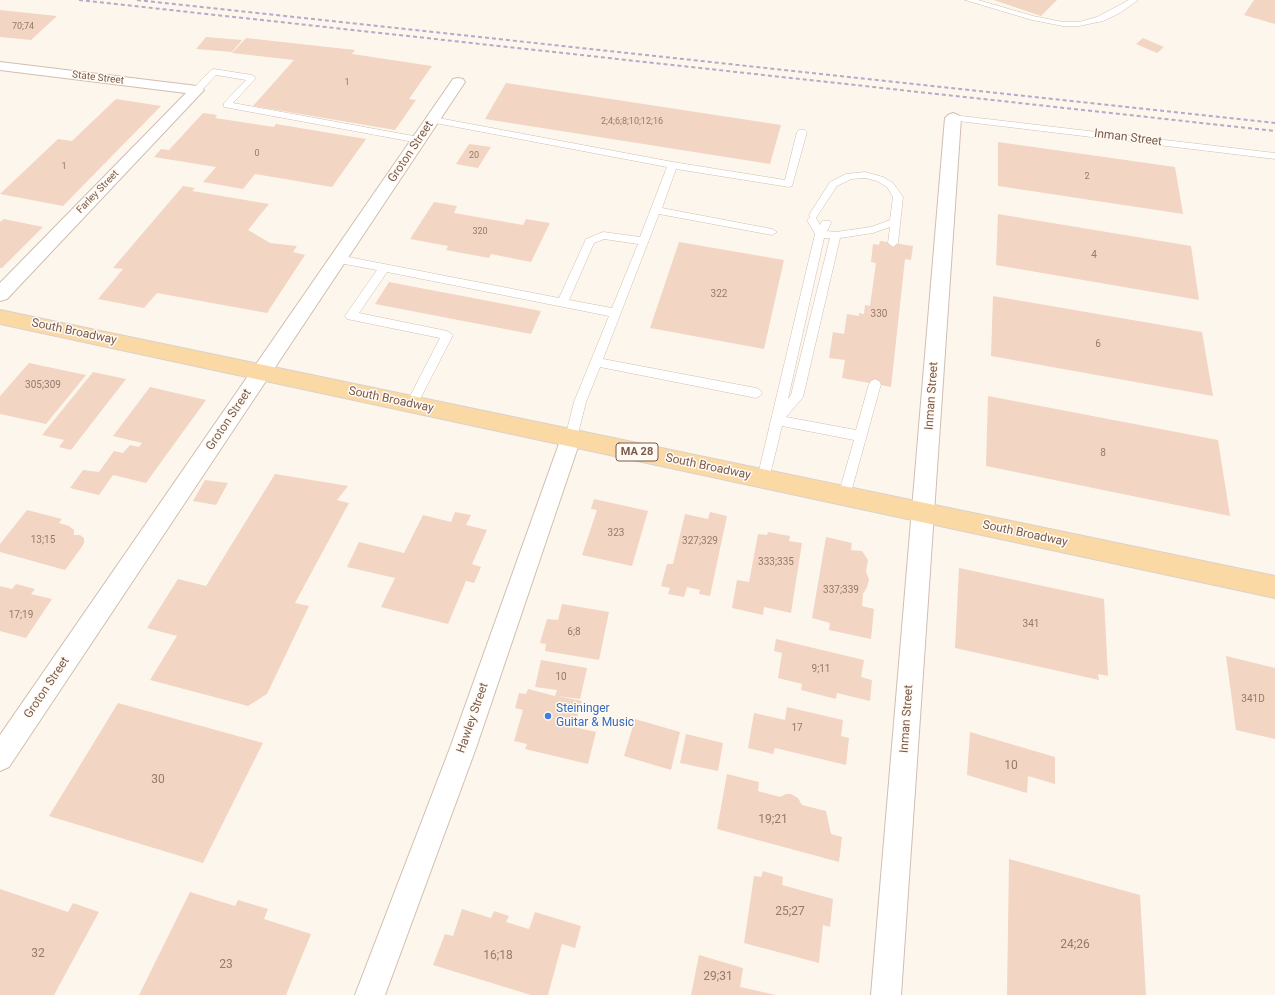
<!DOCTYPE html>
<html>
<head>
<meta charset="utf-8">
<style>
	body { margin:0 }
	canvas { display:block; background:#fdf6ec }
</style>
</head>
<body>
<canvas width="1275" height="995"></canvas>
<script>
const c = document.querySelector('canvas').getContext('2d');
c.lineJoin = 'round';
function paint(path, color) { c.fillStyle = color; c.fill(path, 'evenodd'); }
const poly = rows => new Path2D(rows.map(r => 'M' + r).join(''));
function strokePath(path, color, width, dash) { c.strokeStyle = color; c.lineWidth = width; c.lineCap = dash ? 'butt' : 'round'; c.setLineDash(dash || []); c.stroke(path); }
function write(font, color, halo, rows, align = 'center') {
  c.font = font + ' Roboto,sans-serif'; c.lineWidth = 3; c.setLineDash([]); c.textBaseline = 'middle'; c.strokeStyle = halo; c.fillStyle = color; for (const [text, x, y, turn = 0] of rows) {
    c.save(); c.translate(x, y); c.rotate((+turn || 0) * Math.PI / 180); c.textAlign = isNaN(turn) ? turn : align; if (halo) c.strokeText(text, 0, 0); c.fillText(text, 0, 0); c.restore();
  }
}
const building = poly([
	[994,0,1057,0,1041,16],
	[1254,0,1275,0,1275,24,1244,15],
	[0,10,57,16,31,40,0,37],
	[206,37,242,40,232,52,196,49],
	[246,38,355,50,352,54,432,66,409,99,416,100,395,130,253,106,294,60,232,53],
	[1143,38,1164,47,1157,53,1136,44],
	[506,83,781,125,770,164,485,119],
	[116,99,161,106,63,206,0,194,58,139,72,141],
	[203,113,217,115,215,118,274,127,276,124,366,139,332,187,255,174,243,189,203,182,216,167,154,157,161,149,169,150],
	[998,142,1175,167,1183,214,998,186],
	[469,144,491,147,478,168,456,164],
	[183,186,195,188,192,191,269,204,248,230,270,243,297,246,293,252,305,255,267,313,157,293,144,308,98,299,123,269,113,268],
	[434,202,457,206,454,213,523,225,526,219,550,223,531,262,491,254,489,258,446,250,448,246,410,239],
	[998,214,1191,246,1199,300,996,265],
	[4,219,43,227,2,268,0,268,0,222],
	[880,241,913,246,911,260,905,259,891,387,842,378,845,360,829,358,833,332,844,334,847,314,859,316,859,313,864,314,865,305,870,306,876,263,871,262,873,244,879,245],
	[679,242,784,260,764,349,650,328],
	[389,282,541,311,531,334,375,304],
	[993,296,1202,332,1213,396,991,356],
	[29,363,86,375,46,424,0,414,0,396],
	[93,372,126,379,71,450,59,447,64,440,42,435],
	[150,387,206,400,146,483,113,475,99,495,70,488,83,470,99,472,114,451,123,453,130,445,139,447,142,443,113,436],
	[988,396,1218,440,1230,516,986,466],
	[275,474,348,486,337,500,349,503,295,603,309,606,267,694,248,706,150,680,177,636,147,628,178,579,206,586],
	[205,480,228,483,216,505,193,501],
	[594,499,648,511,632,566,582,555,597,510,591,509],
	[27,510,62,519,59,523,69,526,74,530,74,535,80,535,84,538,84,543,81,548,65,570,0,552,0,544],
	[455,512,471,515,466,525,487,530,472,564,481,567,474,583,466,581,448,624,381,607,395,578,347,567,359,542,404,553,423,515,451,522],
	[710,512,727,516,710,596,699,594,700,590,687,587,684,597,668,594,670,588,661,586,667,564,673,564,685,514,708,519],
	[768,532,790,536,789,541,802,543,791,613,764,607,763,615,732,608,737,580,749,582,758,534,767,535],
	[826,537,852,543,851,550,862,551,868,560,866,571,869,580,867,587,863,594,862,606,874,609,871,639,829,630,830,623,812,618],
	[959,568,1104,599,1108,676,1098,674,1099,680,955,648],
	[16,584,35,589,31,594,52,599,26,638,0,631,0,586,12,589],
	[562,604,609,612,599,660,545,651,546,644,540,643,547,619,558,620],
	[776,639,864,660,861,677,872,680,870,701,837,693,836,699,801,690,802,684,778,678,782,653,774,651],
	[1226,656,1275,668,1275,739,1236,730],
	[541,660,587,668,580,699,557,696,582,701,574,727,596,732,588,764,525,749,527,744,514,741,523,710,515,708,519,693,526,694,528,689,555,696,557,690,535,687],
	[118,703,263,743,203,863,49,816],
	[787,707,843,720,841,736,849,738,846,765,775,748,773,754,748,748,754,713,785,720],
	[635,719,680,732,671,770,624,756],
	[970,732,1055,757,1055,784,1028,776,1027,793,967,775],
	[686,734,723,743,718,771,680,763],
	[727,774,759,782,758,791,780,797,786,794,791,794,798,798,802,805,826,811,831,834,842,837,839,862,717,829],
	[1009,859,1140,895,1146,995,1007,995],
	[763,871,783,877,782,885,833,899,830,927,823,925,819,963,744,943,754,876,761,877],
	[0,889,68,912,73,903,99,912,54,995,0,995],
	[190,892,235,906,238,900,268,909,264,919,311,934,286,995,139,995],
	[462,909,491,918,494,911,509,916,506,922,529,929,535,912,581,926,575,948,562,944,548,995,531,995,433,965,445,934,453,936],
	[699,955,743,968,740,987,776,995,691,995]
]);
const service = poly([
	[965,0,978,0,1033,16,1063,22,1079,22,1097,17,1129,0,1138,0,1120,13,1103,21,1079,26,1063,26,1032,20,965,0],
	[214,69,252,75,256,78,233,103,419,137,424,140,419,143,224,107,224,103,246,80,216,75,200,92,194,92,194,88,211,70,214,69],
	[953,115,1275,153,1275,159,950,120,950,116,953,115],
	[433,117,673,162,785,180,797,132,799,130,805,130,807,132,792,186,789,187,676,169,662,208,772,229,777,232,772,235,659,214,603,359,756,388,760,390,762,393,760,396,756,398,600,367,586,402,577,438,575,442,571,443,567,442,565,438,574,402,609,316,387,272,359,313,447,331,453,335,416,407,408,407,406,404,440,338,347,319,345,316,347,313,377,270,334,262,333,259,334,256,338,255,559,298,586,239,603,232,640,237,667,167,430,122,428,120,433,117],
	[604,239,638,244,612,308,569,300,594,243,604,239],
	[865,172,883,177,893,183,903,197,898,243,893,247,888,243,890,227,873,233,840,238,803,397,786,417,856,430,869,384,871,381,875,379,879,381,881,384,850,496,849,500,844,501,839,500,838,496,854,440,782,426,769,479,768,483,763,484,758,483,757,479,815,234,807,220,810,217,809,215,830,182,846,174,865,172],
	[865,178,877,181,887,187,893,197,890,220,871,227,836,232,827,231,831,223,830,221,822,221,820,225,816,218,837,186,851,179,865,178],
	[824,238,830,238,791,395,788,399,824,238]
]);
const minor = poly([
	[0,62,197,86,202,87,204,90,7,299,0,301,0,283,186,93,0,70,0,62],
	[458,78,463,79,465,82,9,767,0,771,0,735,453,79,458,78],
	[953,113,958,115,961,118,901,995,871,995,945,118,948,115,953,113],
	[571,430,578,432,581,438,476,748,385,995,355,995,450,748,561,438,564,432,571,430]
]);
const primary = poly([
	[0,310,1275,576,1275,598,0,324,0,310]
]);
const rail = poly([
	[79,0,1275,131],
	[137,0,1275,123]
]);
const markers = [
	[548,716,4,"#3f7fe0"]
];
const farNumbernames = [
	["70;74",23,27],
	["1",347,83],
	["2;4;6;8;10;12;16",632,122],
	["0",257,154],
	["20",474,156],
	["1",64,167],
	["2",1087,177],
	["320",480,232]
];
const farStreetnames = [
	["State Street",98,78,7],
	["Farley Street",98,192,-46]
];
const numberNames = [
	["4",1094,255],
	["322",719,294],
	["330",879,314],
	["6",1098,344],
	["305;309",43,385],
	["8",1103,453],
	["323",616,533],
	["13;15",43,540],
	["327;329",700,541],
	["333;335",776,562],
	["337;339",841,590],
	["17;19",21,615],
	["341",1031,624],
	["6;8",574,632],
	["9;11",821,669],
	["10",561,677],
	["341D",1253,699],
	["17",797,728]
];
const shields = [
	[637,452,42]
];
const shieldNames = [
	["MA 28",637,452]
];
const streetNames = [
	["Inman Street",1128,138,7],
	["Groton Street",411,152,-56],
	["South Broadway",74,332,12],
	["Inman Street",932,396,-86],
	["South Broadway",391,400,12],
	["Groton Street",229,420,-56],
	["South Broadway",708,467,12],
	["South Broadway",1025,534,12],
	["Groton Street",47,688,-56],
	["Hawley Street",473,718,-71],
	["Inman Street",907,719,-86]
];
const shopNames = [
	["Steininger",556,709],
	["Guitar & Music",556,723]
];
const nearNumbernames = [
	["10",1011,766],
	["30",158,780],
	["19;21",773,820],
	["25;27",790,912],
	["24;26",1075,945],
	["32",38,954],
	["16;18",498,956],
	["23",226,965],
	["29;31",718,977]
];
paint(building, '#f3d5c3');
strokePath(service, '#d1beb0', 1);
strokePath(minor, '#d1beb0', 2);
strokePath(primary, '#dad1cd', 2);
paint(service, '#fff');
paint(minor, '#fff');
paint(primary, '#fbd9a5');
strokePath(rail, '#b9a8c9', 2, [4, 3]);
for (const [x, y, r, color] of markers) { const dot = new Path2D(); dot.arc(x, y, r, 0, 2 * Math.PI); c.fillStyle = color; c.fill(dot); strokePath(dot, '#fffaf3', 1.5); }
write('9px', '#987a6a', null, farNumbernames);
write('10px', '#7a5c4d', '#fffaf3', farStreetnames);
write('10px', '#987a6a', null, numberNames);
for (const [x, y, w] of shields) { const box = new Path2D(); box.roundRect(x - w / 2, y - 9, w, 18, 3); c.fillStyle = '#fffaf3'; c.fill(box); strokePath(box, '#7a5c4d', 1); }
write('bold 11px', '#7a5c4d', null, shieldNames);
write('12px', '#7a5c4d', '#fffaf3', streetNames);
write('12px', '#366cbe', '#fffaf3', shopNames, 'left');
write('12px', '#987a6a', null, nearNumbernames);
</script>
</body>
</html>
